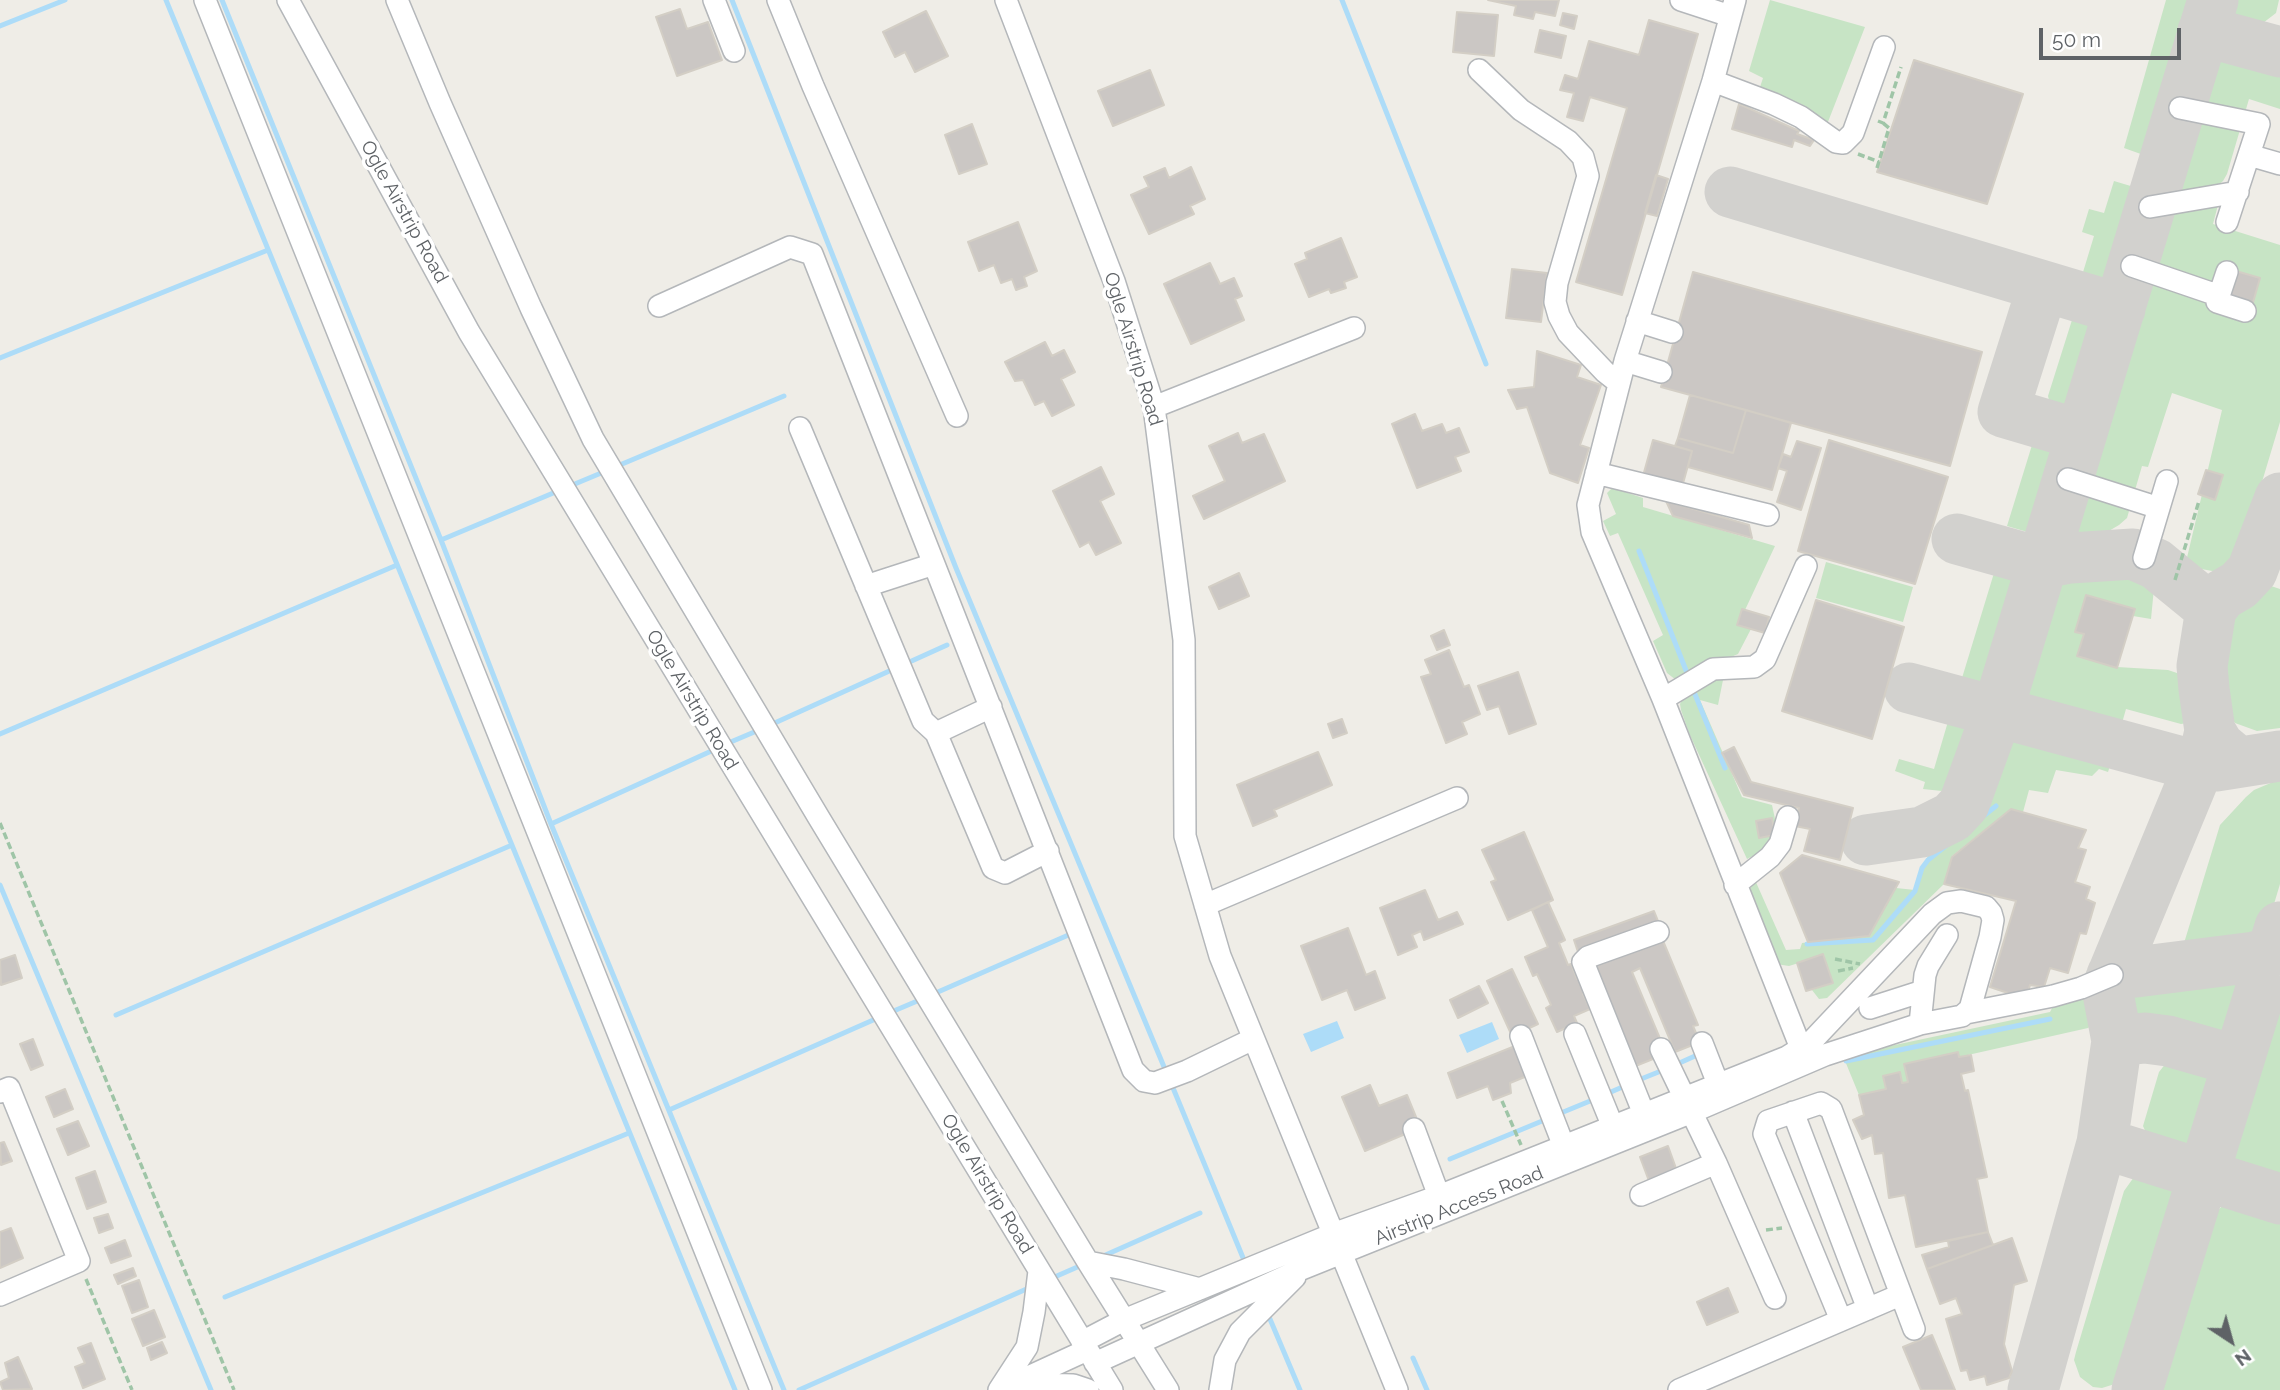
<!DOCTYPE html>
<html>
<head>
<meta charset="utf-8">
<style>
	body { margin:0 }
	#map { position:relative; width:2280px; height:1390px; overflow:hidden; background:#efede7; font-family:Raleway,sans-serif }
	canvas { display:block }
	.north { position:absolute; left:2196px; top:1306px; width:70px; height:70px; -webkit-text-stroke:5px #fff; paint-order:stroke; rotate:144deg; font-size:19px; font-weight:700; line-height:28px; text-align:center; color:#5e6266 }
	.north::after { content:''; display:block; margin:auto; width:24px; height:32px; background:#5e6266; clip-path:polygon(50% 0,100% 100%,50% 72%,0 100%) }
	.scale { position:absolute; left:2039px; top:28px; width:142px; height:32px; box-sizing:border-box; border:4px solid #5e6266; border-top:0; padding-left:9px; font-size:21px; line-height:24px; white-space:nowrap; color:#5e6266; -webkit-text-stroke:5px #fff; paint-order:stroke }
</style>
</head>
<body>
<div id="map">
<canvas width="2280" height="1390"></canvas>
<div class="north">N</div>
<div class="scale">50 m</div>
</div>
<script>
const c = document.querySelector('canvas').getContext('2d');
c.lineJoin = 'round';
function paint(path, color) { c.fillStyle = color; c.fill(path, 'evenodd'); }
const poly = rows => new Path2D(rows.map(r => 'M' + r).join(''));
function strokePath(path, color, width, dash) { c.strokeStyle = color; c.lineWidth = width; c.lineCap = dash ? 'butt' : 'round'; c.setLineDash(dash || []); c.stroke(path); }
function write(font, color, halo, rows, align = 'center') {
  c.font = font + ' Raleway,sans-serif'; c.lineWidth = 7; c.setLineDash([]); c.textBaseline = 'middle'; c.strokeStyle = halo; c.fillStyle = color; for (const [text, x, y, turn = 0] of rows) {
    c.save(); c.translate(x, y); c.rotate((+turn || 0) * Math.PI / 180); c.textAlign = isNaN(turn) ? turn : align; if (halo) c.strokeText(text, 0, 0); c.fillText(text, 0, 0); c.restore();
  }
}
const green = poly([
	[1770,0,1865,27,1826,127,1759,90,1763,78,1749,71],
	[2166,0,2199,0,2152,158,2124,148],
	[2226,0,2279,0,2276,13,2263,23,2235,17,2230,11],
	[2219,57,2233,57,2280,73,2280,109,2249,99,2227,174,2223,181,2217,186,2173,192,2169,187,2170,181,2205,68,2210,62],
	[2114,181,2144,190,2113,292,2080,282,2094,236,2082,232,2089,209,2104,213],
	[2218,205,2213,224,2280,245,2280,422,2234,575,2185,566,2222,410,2172,393,2148,467,2142,466,2127,518,2119,525,2085,545,2076,547,2069,544,2064,536,2157,225,2162,214],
	[2081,312,2090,312,2097,316,2102,323,2102,331,2079,404,2074,411,2062,415,2051,409,2048,396,2072,320],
	[2046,434,2053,435,2063,443,2066,456,2041,536,2007,526,2032,445,2034,439],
	[1619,485,1619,490,1643,498,1643,507,1775,546,1745,610,1742,610,1737,625,1751,629,1738,654,1676,680,1667,673,1653,641,1663,635,1618,533,1610,536,1603,521,1616,514,1607,493,1613,487],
	[1826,562,1913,587,1903,622,1816,598],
	[2004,564,2025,571,2030,580,1994,690,1962,678,1994,573,1997,567],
	[2071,566,2100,572,2132,569,2150,578,2154,588,2151,619,2133,616,2117,667,2168,670,2189,677,2195,686,2197,715,2193,722,2181,724,2126,709,2120,730,2029,705,2023,699,2019,692,2019,683,2053,578,2057,572],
	[2262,583,2280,589,2280,728,2257,731,2235,723,2215,700,2210,660,2231,605,2250,588],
	[1724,675,1718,705,1700,700,1742,797,1772,805,1777,828,1772,846,1747,859,1689,733,1681,710,1680,704,1686,692],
	[1952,708,1988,716,1973,764,1966,777,1956,786,1942,791,1923,789,1925,782,1895,771,1899,759,1934,769],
	[2017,726,2114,753,2108,772,2099,769,2092,776,2056,770,2048,793,2029,790,2023,812,2011,809,1952,856,1944,884,1827,998,1819,999,1812,990,1832,983,1824,955,1789,966,1776,964,1749,891,1755,880,1786,950,1800,949,1802,943,1869,936,1896,888,1915,890,1928,855,1915,850,1918,841,1943,833,1968,815,1985,797,2010,731],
	[2280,779,2280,884,2268,924,2257,937,2248,941,2181,953,2220,825,2246,797,2254,790],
	[2223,965,2239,973,2248,987,2236,1021,2214,1036,2198,1035,2155,1018,2130,1015,2124,1012,2120,1005,2119,999,2122,992,2133,983],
	[2275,983,2280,985,2280,1185,2240,1172,2228,1156,2226,1146],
	[2091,995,2098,1002,2100,1014,2097,1022,2088,1028,1959,1057,1958,1052,1904,1064,1908,1082,1902,1083,1899,1072,1884,1076,1886,1089,1859,1095,1843,1056,2050,1012,2055,1002],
	[2178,1056,2203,1064,2208,1068,2215,1080,2216,1088,2200,1136,2190,1147,2174,1152,2161,1150,2151,1144,2143,1126,2159,1072,2170,1058],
	[2151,1172,2167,1177,2173,1183,2177,1191,2177,1208,2129,1369,2118,1383,2102,1388,2093,1387,2080,1377,2074,1360,2076,1352,2124,1191,2134,1177],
	[2237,1202,2251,1203,2280,1213,2280,1390,2149,1390,2200,1234,2221,1207]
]);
const water = poly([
	[1337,1021,1344,1038,1311,1052,1303,1034],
	[1492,1022,1499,1039,1467,1053,1459,1035]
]);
const stream = poly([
	[166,0,735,1390],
	[222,0,441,540,551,824,784,1390],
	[732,0,956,568,1167,1074],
	[1342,0,1486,364],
	[0,26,65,0],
	[0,358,268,250],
	[615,467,784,396],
	[570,486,606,471],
	[441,540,558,491],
	[1639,551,1689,678],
	[905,664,947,645],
	[1692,687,1725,768],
	[768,726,896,668],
	[0,734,397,565],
	[726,744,759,730],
	[551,824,718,748],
	[0,885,211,1390],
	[1807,944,1873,940,1915,891,1922,868,1928,860,1996,806],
	[931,995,1073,933],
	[889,1013,922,999],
	[116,1015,512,845],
	[1846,1061,2050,1019],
	[1675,1065,1695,1056],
	[1636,1081,1666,1069],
	[1171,1083,1246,1265],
	[1604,1095,1627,1085],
	[669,1110,880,1017],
	[1556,1115,1595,1099],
	[1450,1159,1547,1119],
	[1101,1257,1200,1213],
	[1050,1279,1082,1265],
	[225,1297,629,1133],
	[1267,1312,1300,1390],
	[1413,1358,1427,1390],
	[799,1390,1031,1287]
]);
const taxiway = poly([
	[2203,31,2280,52],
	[1730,192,2120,309],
	[2043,286,2003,412,2081,435],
	[1957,539,2043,563,2070,558,2133,554,2156,564,2211,609],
	[1909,688,2197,766,2216,766,2280,756],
	[2231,756,2219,746,2210,731,2204,689,2202,666,2211,609,2222,595,2239,585,2252,571,2280,498],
	[1866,840,1922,832,1952,817,1964,804,1997,713,2213,0],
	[2112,975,2255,957,2272,951],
	[2117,1041,2145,1038,2168,1041,2238,1061],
	[2102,1143,2280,1199],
	[2033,1390,2102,1143,2117,1041,2107,988,2206,749,2210,731],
	[2137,1390,2280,927]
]);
const building = poly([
	[1488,0,1559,0,1555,16,1535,12,1533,19,1514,15,1516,6,1488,0],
	[680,9,687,29,708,22,722,60,677,76,656,17,680,9],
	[926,11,948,56,915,72,905,52,895,57,883,32,926,11],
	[1457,12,1498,15,1494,56,1453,52,1457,12],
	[1563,13,1577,16,1574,29,1560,25,1563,13],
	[1649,20,1698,34,1622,295,1576,282,1627,108,1590,97,1583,121,1567,117,1574,93,1560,90,1565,75,1578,79,1589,41,1639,55,1649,20],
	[1540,30,1566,36,1561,58,1535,52,1540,30],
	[1914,60,2023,94,1987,204,1877,172,1914,60],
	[1150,70,1164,105,1113,126,1098,91,1150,70],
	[1739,104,1799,131,1797,134,1814,140,1810,146,1794,140,1792,147,1732,129,1739,104],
	[972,124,987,164,959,174,945,135,972,124],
	[1191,167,1205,199,1190,206,1194,214,1149,234,1131,195,1149,187,1144,177,1165,168,1169,178,1191,167],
	[1656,175,1668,179,1657,216,1645,213,1656,175],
	[1018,222,1037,271,1024,277,1027,286,1016,290,1012,279,1001,283,994,265,979,271,968,242,1018,222],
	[1341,238,1357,277,1344,282,1346,288,1331,293,1329,289,1309,297,1295,264,1307,259,1305,253,1341,238],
	[1210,263,1220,284,1234,278,1242,296,1235,299,1244,320,1191,344,1164,284,1210,263],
	[1512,269,1547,273,1541,322,1506,318,1512,269],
	[2236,271,2260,278,2252,306,2228,298,2236,271],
	[1693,272,1982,352,1950,466,1661,387,1693,272],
	[1045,342,1052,356,1064,350,1075,372,1061,379,1074,405,1052,416,1044,401,1035,405,1023,380,1015,381,1005,362,1045,342],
	[1537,351,1581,365,1577,377,1601,385,1580,445,1589,448,1578,483,1550,473,1527,407,1517,409,1508,390,1534,387,1537,351],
	[1690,395,1746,410,1733,453,1678,438,1690,395],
	[1746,410,1791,423,1772,490,1688,467,1692,451,1675,446,1678,438,1733,453,1746,410],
	[1415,414,1422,431,1442,424,1446,433,1459,428,1469,452,1455,457,1461,471,1417,488,1392,424,1415,414],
	[1238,433,1242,443,1264,434,1285,481,1204,519,1193,496,1225,481,1209,446,1238,433],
	[1653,440,1692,451,1682,487,1643,476,1653,440],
	[1829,440,1948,477,1915,584,1798,551,1829,440],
	[1797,441,1821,448,1801,510,1777,502,1787,471,1778,468,1783,454,1791,457,1797,441],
	[1101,467,1114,494,1100,501,1121,543,1096,555,1089,542,1080,547,1053,491,1101,467],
	[2206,470,2223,475,2215,500,2198,494,2206,470],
	[1666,501,1749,525,1752,538,1673,516,1666,501],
	[1239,573,1249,596,1219,609,1209,587,1239,573],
	[2086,595,2135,609,2117,668,2077,656,2084,634,2075,632,2086,595],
	[1816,600,1904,627,1872,739,1782,711,1816,600],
	[1742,609,1769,617,1765,633,1737,625,1742,609],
	[1444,630,1450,645,1437,650,1431,636,1444,630],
	[1449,650,1464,687,1469,685,1480,714,1462,722,1467,734,1446,743,1421,677,1431,674,1425,660,1449,650],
	[1518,672,1536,724,1509,734,1499,706,1487,710,1478,686,1518,672],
	[1342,719,1347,733,1333,738,1328,724,1342,719],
	[1734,747,1751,782,1853,808,1840,860,1804,851,1810,829,1795,826,1799,808,1744,795,1722,753,1734,747],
	[1318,752,1332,785,1274,810,1277,816,1253,826,1237,785,1318,752],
	[2011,809,2086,830,2078,848,2086,850,2075,882,2090,887,2086,899,2095,903,2086,934,2080,933,2068,973,2050,968,2044,987,2030,985,2026,999,1990,987,2016,901,1944,884,1952,857,2011,809],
	[1772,818,1775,835,1759,838,1756,821,1772,818],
	[1524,832,1553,900,1508,920,1491,882,1496,880,1482,850,1524,832],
	[1802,855,1899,882,1869,936,1808,942,1780,873,1802,855],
	[1425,890,1438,920,1457,912,1463,924,1424,940,1421,931,1412,935,1417,947,1398,955,1380,908,1425,890],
	[1548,902,1565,940,1559,943,1568,965,1571,964,1577,979,1583,976,1589,991,1583,994,1590,1009,1574,1016,1577,1023,1557,1032,1546,1008,1551,1005,1537,974,1533,976,1525,957,1548,947,1532,910,1548,902],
	[1654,911,1660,926,1579,955,1574,940,1654,911],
	[1348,928,1366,975,1375,971,1385,998,1355,1010,1347,990,1322,1000,1301,946,1348,928],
	[1661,936,1698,1025,1693,1026,1700,1042,1675,1052,1640,968,1632,972,1661,1041,1658,1057,1633,1067,1591,965,1661,936],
	[1823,954,1833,983,1806,991,1797,963,1823,954],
	[15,955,22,978,1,985,0,960,15,955],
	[1512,969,1538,1024,1512,1036,1487,981,1512,969],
	[1479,986,1488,1003,1458,1018,1450,1000,1479,986],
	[33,1039,43,1065,31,1070,20,1044,33,1039],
	[1520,1044,1532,1074,1510,1083,1511,1093,1493,1100,1488,1086,1457,1098,1448,1073,1520,1044],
	[1958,1052,1959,1057,1971,1055,1974,1071,1961,1074,1965,1091,1968,1090,1987,1177,1977,1179,1988,1232,1916,1247,1905,1195,1889,1198,1883,1153,1875,1154,1872,1135,1862,1139,1853,1120,1864,1115,1859,1095,1886,1089,1883,1076,1900,1072,1902,1083,1908,1082,1904,1064,1958,1052],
	[1370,1085,1379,1106,1407,1095,1416,1117,1406,1121,1410,1132,1365,1151,1342,1097,1370,1085],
	[65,1089,73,1109,54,1117,46,1097,65,1089],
	[78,1121,89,1146,68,1155,57,1129,78,1121],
	[4,1142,12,1161,1,1165,0,1143,4,1142],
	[1668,1146,1677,1171,1649,1181,1640,1157,1668,1146],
	[95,1171,106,1202,87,1209,76,1178,95,1171],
	[108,1214,113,1228,99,1233,94,1218,108,1214],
	[11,1228,23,1258,0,1268,0,1232,11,1228],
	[1988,1232,1993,1245,1927,1269,1922,1255,1949,1247,1948,1241,1988,1232],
	[2012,1238,2027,1281,2014,1285,2004,1344,2012,1371,2009,1378,1987,1385,1985,1376,1970,1380,1967,1370,1961,1371,1946,1319,1962,1314,1956,1298,1940,1304,1927,1269,2012,1238],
	[125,1240,131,1256,111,1263,105,1248,125,1240],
	[133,1268,136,1276,118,1284,114,1275,133,1268],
	[139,1280,148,1307,132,1313,122,1286,139,1280],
	[1728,1288,1738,1312,1707,1325,1697,1302,1728,1288],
	[154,1310,165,1337,143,1346,132,1319,154,1310],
	[1932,1335,1955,1390,1921,1390,1903,1347,1932,1335],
	[162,1342,167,1353,151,1360,147,1348,162,1342],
	[91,1343,105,1379,83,1388,75,1367,85,1363,78,1348,91,1343],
	[18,1357,32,1389,3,1390,0,1382,9,1378,5,1363,18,1357]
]);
const path = poly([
	[1878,121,1883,123,1901,67],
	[1858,154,1879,162],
	[1877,168,1889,128,1883,123],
	[2175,580,2199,501],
	[0,823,234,1390],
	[1835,959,1860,964],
	[1838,971,1853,968],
	[1502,1101,1521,1145],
	[1766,1230,1782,1228],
	[86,1279,132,1390]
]);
const minor = poly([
	[205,0,761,1390],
	[288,0,469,332,1112,1390],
	[397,0,440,103,531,308,593,439,819,818,1088,1262,1168,1390],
	[714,0,734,51],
	[778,0,813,86,957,416],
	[1006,0,1114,281,1154,407,1184,640,1185,836,1220,956,1397,1390],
	[1681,0,1730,16],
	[1735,0,1713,81,1625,361,1588,505,1592,532,1663,699,1806,1061],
	[1479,70,1521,110,1568,141,1583,157,1588,176,1557,283,1555,302,1559,316,1568,333,1605,372,1619,383],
	[1713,81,1774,104,1801,117,1836,142,1843,143,1853,133,1884,47],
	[2180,108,2259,124,2227,222],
	[2249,155,2280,164],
	[2150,207,2238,192],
	[2132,266,2220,296],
	[2227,272,2217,302,2245,311],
	[659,306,790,247,812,254,1133,1070,1144,1081,1155,1083,1187,1071,1253,1039],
	[1637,321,1672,332],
	[1625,361,1661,372],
	[1154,407,1354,328],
	[800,428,923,721,936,733,993,868,1005,873,1048,851],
	[1596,473,1768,515],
	[2068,479,2159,508],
	[2144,558,2167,481],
	[866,586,934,564],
	[1663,699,1713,669,1754,667,1765,659,1806,566],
	[936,733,991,707],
	[1735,885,1770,857,1780,844,1788,817],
	[1205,905,1457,798],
	[1870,1008,1923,991],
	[1966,1013,2053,996,2081,988,2112,975],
	[1920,1024,1925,975,1928,966,1947,935],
	[1575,1034,1613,1127],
	[1521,1036,1563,1144],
	[1702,1043,1718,1084],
	[1661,1049,1716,1163,1775,1298],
	[0,1092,9,1088,79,1261,0,1295],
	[1793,1112,1868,1309],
	[1644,1114,1583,962,1588,957,1658,932],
	[1414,1129,1439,1196],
	[1641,1195,1716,1163],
	[1088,1262,1124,1269,1200,1289],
	[1841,1320,1764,1134,1768,1121,1821,1103,1831,1109,1914,1329],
	[1082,1342,1124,1320,1333,1234,1439,1196,1787,1057,1811,1042,1932,914,1947,903,1961,901,1986,907,1991,913,1993,920,1990,937,1973,998,1970,1009,1962,1016,1920,1024,1825,1055,1692,1112,1304,1268,1095,1363],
	[1021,1387,1039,1384,1073,1385,1088,1390],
	[999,1390,1027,1347,1034,1312,1039,1271],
	[1000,1390,1087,1350],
	[1220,1390,1225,1360,1240,1332,1295,1277],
	[1679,1390,1900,1295]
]);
const streetNames = [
	["Ogle Airstrip Road",404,212,61],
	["Ogle Airstrip Road",1133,349,73],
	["Ogle Airstrip Road",692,700,59],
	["Ogle Airstrip Road",987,1184,59],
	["Airstrip Access Road",1459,1206,-22]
];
paint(green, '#c7e4c5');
paint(water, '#addcf8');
strokePath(stream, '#addcf8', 5);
strokePath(taxiway, '#d2d1ce', 51);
paint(building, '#cbc7c4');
strokePath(building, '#d3cec5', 2);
strokePath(minor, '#b4b7ba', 24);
strokePath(path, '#9fc5a7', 3.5, [7, 3.5]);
strokePath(minor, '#fff', 21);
write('19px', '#5e6266', '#fff', streetNames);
</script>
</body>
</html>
